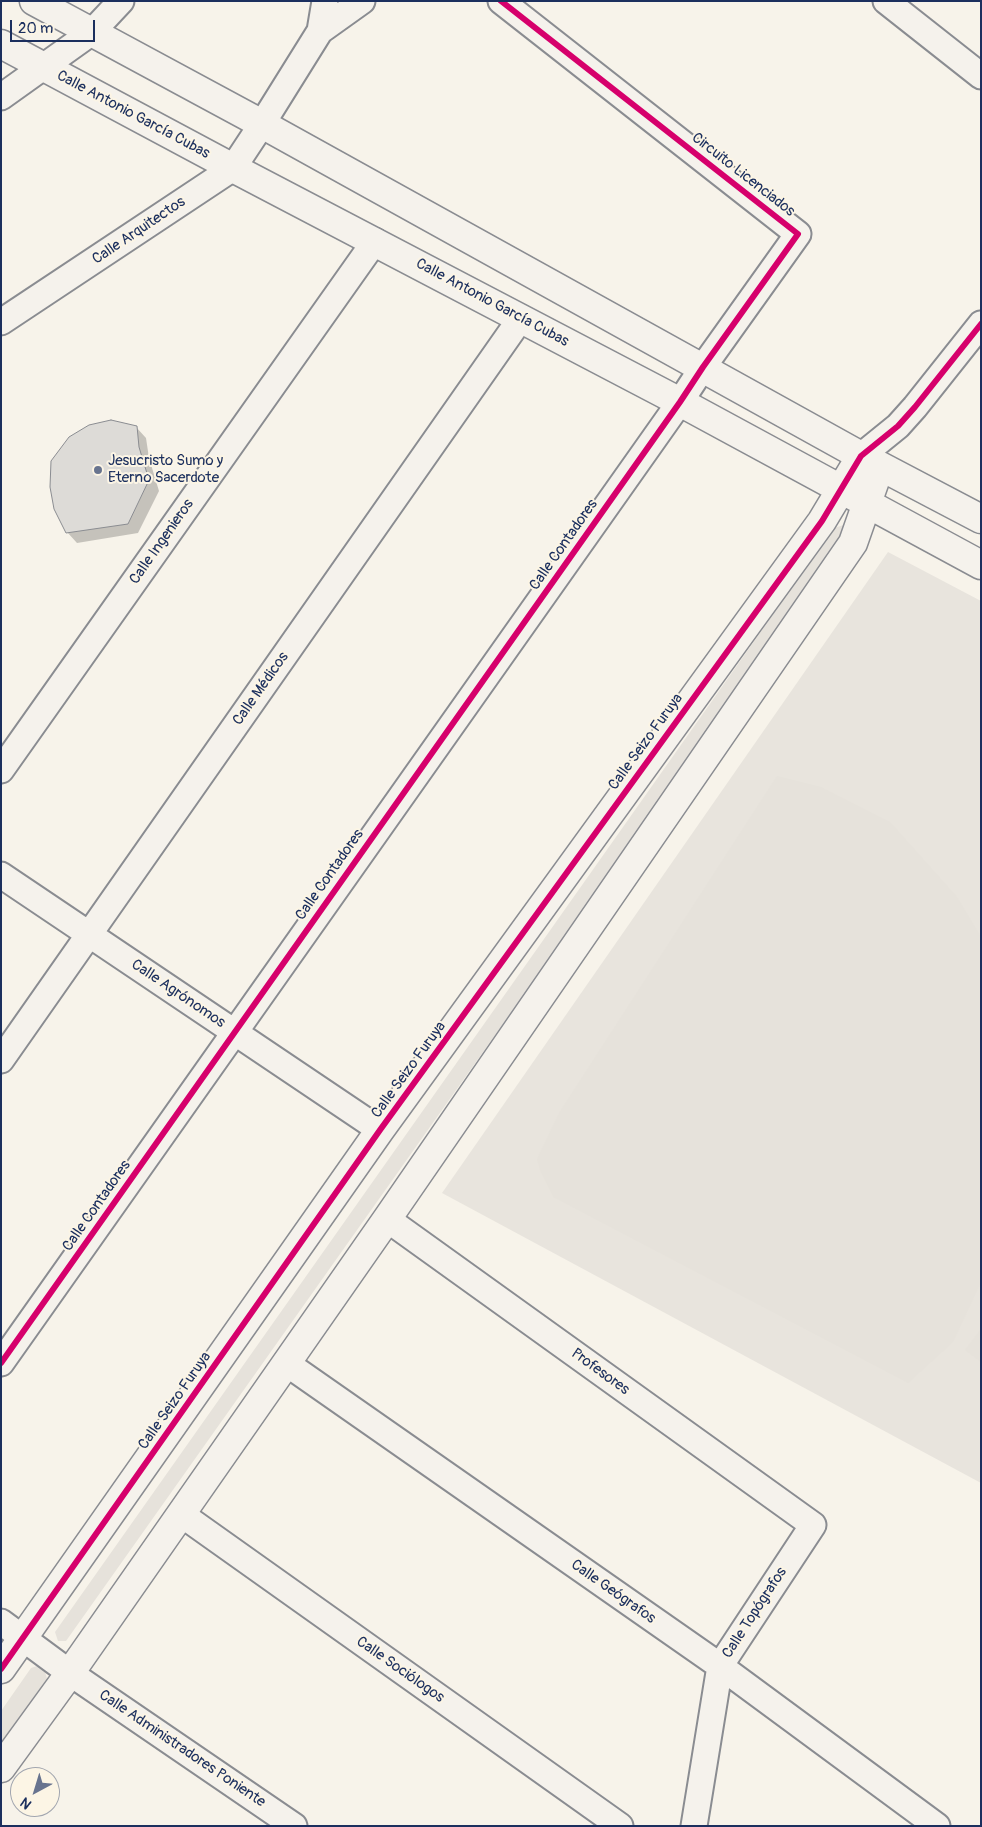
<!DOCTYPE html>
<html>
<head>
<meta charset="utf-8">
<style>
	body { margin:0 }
	#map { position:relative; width:982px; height:1827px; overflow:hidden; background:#f7f3ea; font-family:Pangolin,sans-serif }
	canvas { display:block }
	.frame { position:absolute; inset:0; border:2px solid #1b2f5e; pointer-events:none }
	.north { position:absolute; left:10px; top:1767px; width:50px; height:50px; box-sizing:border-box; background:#fcf5e5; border:1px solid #a2a6af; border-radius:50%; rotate:219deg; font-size:14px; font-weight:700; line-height:20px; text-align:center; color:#1b2f5e }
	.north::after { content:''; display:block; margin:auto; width:18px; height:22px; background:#68748f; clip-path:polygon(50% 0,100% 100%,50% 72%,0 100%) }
	.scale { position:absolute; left:10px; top:20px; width:85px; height:22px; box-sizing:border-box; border:2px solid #1b2f5e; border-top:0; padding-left:6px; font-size:15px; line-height:18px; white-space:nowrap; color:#1b2f5e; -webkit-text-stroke:4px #fcf5e5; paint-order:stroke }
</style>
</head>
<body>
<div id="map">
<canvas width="982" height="1827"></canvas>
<div class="frame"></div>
<div class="north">N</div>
<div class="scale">20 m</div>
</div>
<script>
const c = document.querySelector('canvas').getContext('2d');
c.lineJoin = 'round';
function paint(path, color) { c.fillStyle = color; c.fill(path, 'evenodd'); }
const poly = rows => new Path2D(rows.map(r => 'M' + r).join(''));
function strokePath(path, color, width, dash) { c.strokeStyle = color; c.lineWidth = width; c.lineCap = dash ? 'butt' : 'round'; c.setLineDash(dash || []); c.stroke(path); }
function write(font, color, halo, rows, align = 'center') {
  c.font = font + ' Pangolin,sans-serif'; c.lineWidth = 4; c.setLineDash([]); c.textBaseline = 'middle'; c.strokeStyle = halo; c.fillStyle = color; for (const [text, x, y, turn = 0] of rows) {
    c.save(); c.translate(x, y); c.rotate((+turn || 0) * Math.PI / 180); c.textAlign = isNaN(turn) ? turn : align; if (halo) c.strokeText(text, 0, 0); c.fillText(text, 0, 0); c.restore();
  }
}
const built = poly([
	[888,552,981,601,981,1483,442,1193]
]);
const green = poly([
	[847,524,847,538,66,1641,58,1641,55,1632,834,528],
	[777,776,821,787,890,822,957,897,981,937,981,1282,953,1342,908,1383,553,1197,541,1173,537,1159,559,1113],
	[981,1329,981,1362,965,1350],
	[43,1664,47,1679,1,1742,1,1711,31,1668]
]);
const shadow = poly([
	[136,427,146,438,149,458,159,491,138,533,77,543,67,532]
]);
const building = poly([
	[111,420,137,426,139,447,149,480,128,524,66,533,54,509,50,487,51,461,69,437,89,425,111,420]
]);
const minor = poly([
	[886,1,981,76],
	[320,31,362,1],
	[1,97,92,32,121,1],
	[1,322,233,168,262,124,320,31,325,1],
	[861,456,898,426,915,407,981,324],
	[1,770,375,241],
	[1,875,380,1130],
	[1,1060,521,318],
	[387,1219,813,1525,720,1666,694,1826],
	[1,1363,680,402,703,367,798,234,501,1],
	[286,1363,720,1666,937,1826],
	[181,1514,620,1826],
	[1,1622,70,1673,294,1826]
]);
const tertiary = poly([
	[34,1,262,124,861,456,981,519],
	[1,44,233,168,680,402,981,565],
	[1,1669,380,1130,822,521,861,456],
	[1,1768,70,1673,387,1219,853,543,880,466]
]);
const cycleway = poly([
	[1,1363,680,402,703,367,798,234,501,1],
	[1,1669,380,1130,822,521,861,456,898,426,915,407,981,324]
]);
const markers = [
	[98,470,5,"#68748f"]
];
const streetNames = [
	["Calle Antonio García Cubas",133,115,28],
	["Circuito Licenciados",743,175,38],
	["Calle Arquitectos",139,231,-34],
	["Calle Antonio García Cubas",492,303,28],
	["Calle Ingenieros",162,542,-55],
	["Calle Contadores",564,545,-55],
	["Calle Médicos",261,689,-55],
	["Calle Seizo Furuya",646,742,-54],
	["Calle Contadores",330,875,-55],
	["Calle Agrónomos",178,994,34],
	["Calle Seizo Furuya",409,1070,-54],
	["Calle Contadores",97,1206,-55],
	["Profesores",600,1372,36],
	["Calle Seizo Furuya",175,1401,-55],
	["Calle Geógrafos",613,1592,35],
	["Calle Topógrafos",755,1613,-57],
	["Calle Sociólogos",400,1670,35],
	["Calle Administradores Poniente",182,1749,34]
];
const poiNames = [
	["Jesucristo Sumo y",108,461],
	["Eterno Sacerdote",108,478]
];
paint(built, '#e8e4dd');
paint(green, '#e6e2db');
paint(shadow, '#0003');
paint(building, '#dddbd7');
strokePath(building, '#8a8c91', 1);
strokePath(minor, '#8a8c91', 29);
strokePath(tertiary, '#8a8c91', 31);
strokePath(minor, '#f5f2ec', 25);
strokePath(tertiary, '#f5f2ec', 28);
strokePath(cycleway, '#d6006c', 6);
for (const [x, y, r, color] of markers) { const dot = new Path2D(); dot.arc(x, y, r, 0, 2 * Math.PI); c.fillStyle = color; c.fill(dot); strokePath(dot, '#fcf5e5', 2); }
write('15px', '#1b2f5e', '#fcf5e5', streetNames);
write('15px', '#1b2f5e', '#fcf5e5', poiNames, 'left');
</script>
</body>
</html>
